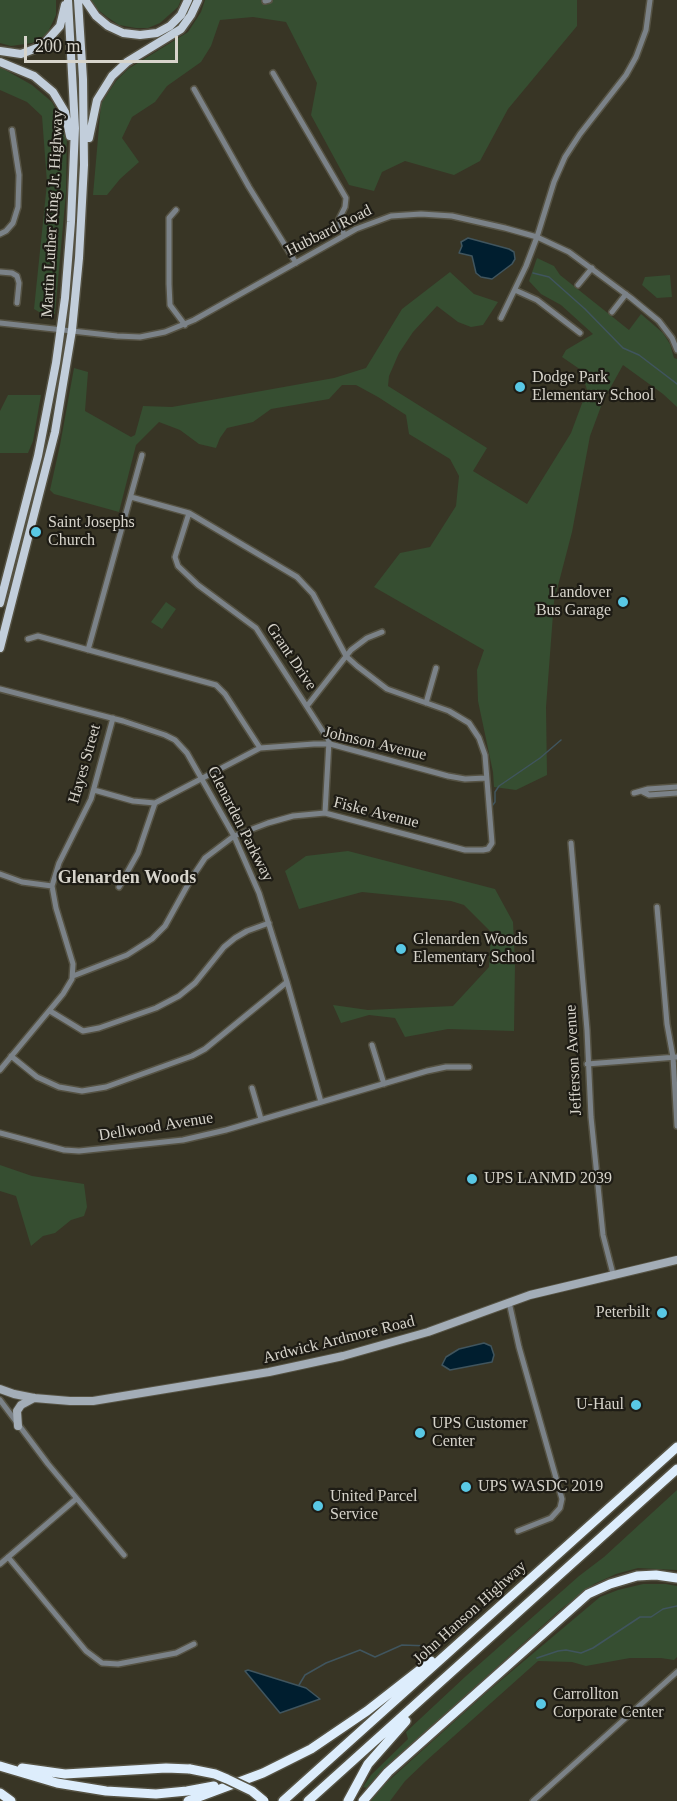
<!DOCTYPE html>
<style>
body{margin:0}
#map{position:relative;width:677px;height:1801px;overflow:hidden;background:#383525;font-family:"Times New Roman",serif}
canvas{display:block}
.scale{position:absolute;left:24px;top:36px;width:154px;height:27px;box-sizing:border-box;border:3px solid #d7d4cb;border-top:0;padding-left:8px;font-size:18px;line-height:21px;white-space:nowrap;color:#d7d4cb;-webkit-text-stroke:4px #1e1c15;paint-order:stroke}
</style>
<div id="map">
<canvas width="677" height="1801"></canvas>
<div class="scale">200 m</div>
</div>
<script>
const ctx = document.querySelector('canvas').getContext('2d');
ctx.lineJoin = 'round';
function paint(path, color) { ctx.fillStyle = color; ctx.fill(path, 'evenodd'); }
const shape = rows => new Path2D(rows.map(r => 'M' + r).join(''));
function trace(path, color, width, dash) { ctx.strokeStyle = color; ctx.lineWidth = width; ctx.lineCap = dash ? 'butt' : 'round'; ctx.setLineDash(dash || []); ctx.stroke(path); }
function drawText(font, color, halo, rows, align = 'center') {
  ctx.font = font + ' "Times New Roman",serif'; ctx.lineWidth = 4.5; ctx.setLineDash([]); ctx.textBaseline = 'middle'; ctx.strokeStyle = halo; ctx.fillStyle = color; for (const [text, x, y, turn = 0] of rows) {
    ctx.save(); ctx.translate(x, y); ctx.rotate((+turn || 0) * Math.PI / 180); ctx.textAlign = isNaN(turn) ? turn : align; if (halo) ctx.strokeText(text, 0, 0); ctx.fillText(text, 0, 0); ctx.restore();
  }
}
const green = shape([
 [0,0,56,0,56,15,47,34,32,43,11,46,0,43],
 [91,0,181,0,178,7,160,23,148,28,136,28,119,25,107,17,97,9],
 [205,0,577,0,577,26,508,109,480,161,454,175,405,161,382,172,374,191,349,185,311,115,317,83,286,22,253,17,220,20,211,46,201,62,167,86,155,102,132,117,122,138,139,162,120,179,107,195,93,195,101,104,116,81,128,69,188,32,201,12],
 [0,67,32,85,52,102,67,131,66,192,55,314,46,316,34,309,47,183,42,116,27,102,0,90],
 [537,258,554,266,560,275,629,330,641,314,663,333,670,344,674,358,677,359,677,407,663,394,623,365,603,401,590,436,572,532,554,601,546,707,547,775,516,790,494,787,493,772,478,701,477,670,484,650,374,587,400,553,430,547,456,506,459,476,450,459,409,434,406,415,378,397,356,385,342,385,329,399,271,409,253,422,227,428,220,438,216,448,199,444,180,430,159,422,136,445,119,512,54,494,50,490,60,445,74,368,88,372,85,411,131,437,135,435,143,406,172,407,334,378,366,368,402,309,450,272,474,294,498,302,483,325,471,327,458,322,437,306,413,332,399,353,389,376,388,386,487,448,473,471,527,504,571,433,587,390,581,370,562,357,566,350,593,334,561,305,541,294,529,281],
 [670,275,672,297,657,298,642,285,645,277],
 [8,395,41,395,33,441,28,453,0,453,0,411],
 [166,602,176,609,162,629,151,622],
 [348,851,495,889,513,922,515,963,514,1031,448,1029,405,1037,395,1018,369,1015,341,1023,333,1005,368,1010,453,1006,489,967,491,932,464,905,451,901,362,892,299,909,285,871,306,856],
 [0,1165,32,1176,84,1184,87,1207,84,1216,71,1220,55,1233,43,1236,31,1246,16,1196,0,1191],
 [677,1490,677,1570,638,1568,616,1574,594,1584,561,1609,457,1703,382,1770,367,1788,363,1787,371,1775,408,1739,406,1732,466,1676,579,1576,604,1557],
 [643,1584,666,1584,677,1586,677,1657,674,1660,661,1658,630,1658,586,1666,572,1662,538,1661,426,1761,405,1781,390,1801,371,1801,384,1785,486,1693,600,1597,618,1590]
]);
const water = shape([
 [468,238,509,249,514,252,515,259,512,264,492,279,481,277,476,273,472,256,459,253,462,246,461,242,468,238],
 [484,1343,491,1346,494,1355,492,1362,450,1370,442,1365,446,1357,459,1349,484,1343],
 [248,1670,306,1688,320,1699,280,1713,245,1671,248,1670]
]);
const stream = shape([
 [533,273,549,277,585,309,623,348,639,355,677,384],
 [492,806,495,802,495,792,499,786,540,758,561,740],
 [537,1658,558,1651,566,1650,581,1653,593,1648,640,1617,651,1617,663,1609,677,1606],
 [299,1685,305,1675,326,1663,360,1650,375,1657,402,1645,430,1646]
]);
const street = shape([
 [265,1,269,0],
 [273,73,346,198,345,207,339,219,344,235],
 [194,89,249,187,296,263],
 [176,210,169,218,169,284,170,305,185,325],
 [0,234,6,231,13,223,18,207,19,175,12,130],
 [0,272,12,273,17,276,19,283,17,303],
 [578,285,592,268],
 [515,290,537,300,580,333],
 [612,312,626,294],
 [501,318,526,266,537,237,554,182,565,157,580,134,626,75,636,57,646,30,650,0],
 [0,323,117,336,140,337,165,332,194,320,356,229,391,216,421,214,452,216,505,228,537,237,569,252,631,298,659,321,672,338,677,350],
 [189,513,175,557,178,566,198,585,256,628,329,741,325,813],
 [28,639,38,636,216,685,225,694,260,748],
 [88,650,142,455],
 [0,689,123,721,165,735,175,740,187,753,234,836,259,893,287,982,321,1102],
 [426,703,436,668],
 [307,706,351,650,367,638,382,632],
 [94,790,133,801,155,803,260,748,314,744,330,744,448,776,465,779,486,778],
 [643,792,649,795,677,793],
 [634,793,648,789,677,787],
 [571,843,587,1030,591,1117,603,1235,613,1274],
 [0,874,22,882,52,886],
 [119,887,138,853,155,803],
 [657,907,667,1024,673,1057,677,1126],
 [73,976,127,955,152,939,165,926,191,879,205,858,234,836,268,823,293,816,325,813,465,850,483,850,488,849,492,843,485,755,479,738,469,723,449,711,387,689,357,666,346,656,313,594,297,577,189,513,131,497],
 [50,1011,83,1031,99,1028,156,1008,179,996,195,983,224,947,235,938,247,931,269,923],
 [372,1045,384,1084],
 [11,1056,37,1077,59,1087,82,1091,106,1087,192,1056,205,1049,287,982],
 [587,1064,677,1057],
 [0,1070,63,994,72,979,73,964,56,908,52,886,59,863,91,799,113,718],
 [252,1088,261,1119],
 [0,1133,64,1150,79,1151,183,1140,226,1130,427,1071,446,1067,469,1067],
 [509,1302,519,1347,562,1499,560,1508,551,1518,518,1531],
 [0,1400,48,1464,124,1555],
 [8,1557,86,1651,102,1663,118,1664,176,1653,194,1644],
 [0,1564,76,1499],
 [533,1801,677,1672]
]);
const secondary = shape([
 [0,1389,14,1394,34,1398,70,1401,93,1401,269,1372,343,1356,428,1332,530,1295,677,1260],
 [18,1426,17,1411,21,1405,34,1398]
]);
const primary = shape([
 [85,0,96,16,108,26,123,33,140,35,157,33,170,26,181,15,188,0],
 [0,51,21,54,42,46,60,26,65,5],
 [0,62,34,76,53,92,65,112,70,136],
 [89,138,97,100,112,76,127,62,181,29,191,15,198,0],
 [0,603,38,456,56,363,65,298,71,222,75,128,68,0],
 [0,648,55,432,72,330,79,258,84,165,83,79,78,0]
]);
const highway = shape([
 [0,1766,57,1783,106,1791,156,1794,187,1791,214,1786],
 [22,1768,65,1774,166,1768,190,1769],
 [0,1793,11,1801],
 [188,1801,263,1773,311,1749,367,1711,431,1661],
 [283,1801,677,1447],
 [308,1801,677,1469],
 [348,1801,368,1764,406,1721],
 [363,1801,388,1772,588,1594,610,1584,637,1576,656,1575,677,1578]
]);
const highwayBridge = shape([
 [190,1769,215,1774,227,1779,252,1791,264,1801]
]);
const markers = [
 [520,387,6,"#59c8e5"],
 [36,532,6,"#59c8e5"],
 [623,602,6,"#59c8e5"],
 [401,949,6,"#59c8e5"],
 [472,1179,6,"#59c8e5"],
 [662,1313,6,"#59c8e5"],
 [636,1405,6,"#59c8e5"],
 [420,1433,6,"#59c8e5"],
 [466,1487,6,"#59c8e5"],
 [318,1506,6,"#59c8e5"],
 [541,1704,6,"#59c8e5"]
];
const streetNames = [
 ["Martin Luther King Jr. Highway",53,214,-87],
 ["Hubbard Road",329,231,-27],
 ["Grant Drive",291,657,56],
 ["Johnson Avenue",375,744,13],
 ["Hayes Street",85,764,-74],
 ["Fiske Avenue",376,813,14],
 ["Glenarden Parkway",240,824,63],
 ["Jefferson Avenue",574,1060,-93],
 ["Dellwood Avenue",156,1127,-9],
 ["Ardwick Ardmore Road",339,1340,-14],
 ["John Hanson Highway",470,1613,-42]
];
const poiNames = [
 ["Dodge Park",532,378],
 ["Elementary School",532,396],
 ["Saint Josephs",48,523],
 ["Church",48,541],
 ["Landover",611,593,"right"],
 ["Bus Garage",611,611,"right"],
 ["Glenarden Woods",413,940],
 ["Elementary School",413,958],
 ["UPS LANMD 2039",484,1179],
 ["Peterbilt",650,1313,"right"],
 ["U-Haul",624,1405,"right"],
 ["UPS Customer",432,1424],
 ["Center",432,1442],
 ["UPS WASDC 2019",478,1487],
 ["United Parcel",330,1497],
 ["Service",330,1515],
 ["Carrollton",553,1695],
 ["Corporate Center",553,1713]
];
const neighbourhoodNames = [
 ["Glenarden Woods",127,878]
];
paint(green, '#364e31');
paint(water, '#001e2f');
trace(water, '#40555e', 1.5);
trace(stream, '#40555e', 1.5);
trace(street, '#555243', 8);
trace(secondary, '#555243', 10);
trace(primary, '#555243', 11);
trace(highway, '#555243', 12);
trace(street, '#7b8288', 5);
trace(secondary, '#a3adb7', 8);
trace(primary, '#c2cedb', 8);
trace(highway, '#ddedfc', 9);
trace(highwayBridge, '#555243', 12, []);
trace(highwayBridge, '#ddedfc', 9);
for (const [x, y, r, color] of markers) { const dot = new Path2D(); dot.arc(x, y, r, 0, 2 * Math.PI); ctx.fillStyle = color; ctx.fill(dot); trace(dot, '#1e1c15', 2); }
drawText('16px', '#d7d4cb', '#1e1c15', streetNames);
drawText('16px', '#d7d4cb', '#1e1c15', poiNames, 'left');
drawText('bold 18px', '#d7d4cb', '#1e1c15', neighbourhoodNames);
</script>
